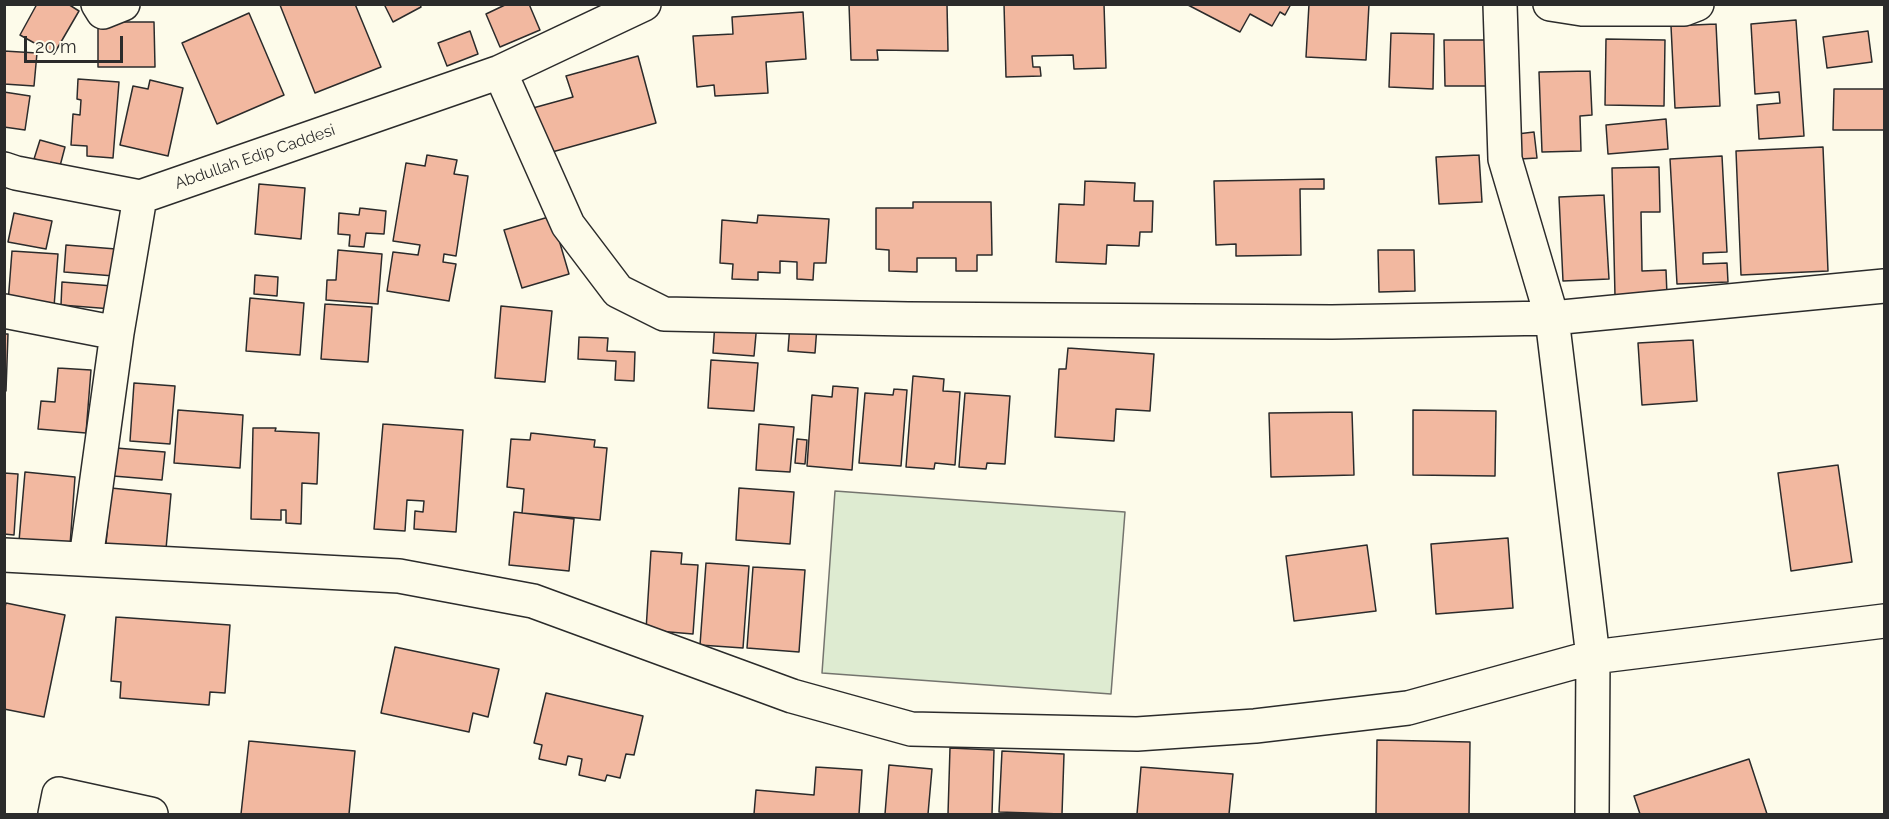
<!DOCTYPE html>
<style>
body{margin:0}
#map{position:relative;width:1889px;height:819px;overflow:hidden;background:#fdfbea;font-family:Raleway,sans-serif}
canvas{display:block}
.frame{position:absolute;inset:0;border:6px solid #2b2b2b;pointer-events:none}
.scale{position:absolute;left:24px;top:36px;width:99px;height:27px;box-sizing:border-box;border:3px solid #2b2b2b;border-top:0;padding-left:8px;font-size:18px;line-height:21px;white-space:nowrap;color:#2b2b2b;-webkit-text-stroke:4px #fdfbea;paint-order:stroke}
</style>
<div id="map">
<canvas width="1889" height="819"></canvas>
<div class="frame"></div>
<div class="scale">20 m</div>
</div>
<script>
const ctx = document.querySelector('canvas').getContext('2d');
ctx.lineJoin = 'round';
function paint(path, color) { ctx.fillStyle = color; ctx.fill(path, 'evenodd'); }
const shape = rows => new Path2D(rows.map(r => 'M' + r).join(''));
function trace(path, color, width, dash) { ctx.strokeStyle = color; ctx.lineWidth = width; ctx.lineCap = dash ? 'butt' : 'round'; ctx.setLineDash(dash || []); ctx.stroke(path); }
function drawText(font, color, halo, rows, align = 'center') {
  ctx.font = font + ' Raleway,sans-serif'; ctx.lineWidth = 4.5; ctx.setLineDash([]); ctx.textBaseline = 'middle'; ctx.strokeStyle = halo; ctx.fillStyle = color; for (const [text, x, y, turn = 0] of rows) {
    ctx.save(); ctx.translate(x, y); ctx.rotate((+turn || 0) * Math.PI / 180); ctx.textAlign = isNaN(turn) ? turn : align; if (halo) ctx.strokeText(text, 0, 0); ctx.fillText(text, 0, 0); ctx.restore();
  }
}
const green = shape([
 [835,491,1125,512,1111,694,822,673,835,491]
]);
const building = shape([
 [37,4,68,4,79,11,54,54,20,35,37,4],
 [355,4,381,67,315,93,280,5,355,4],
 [384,4,420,4,421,7,393,22,384,4],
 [507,4,529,4,540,30,500,47,486,14,507,4],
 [849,4,947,4,948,51,877,50,878,60,851,60,849,4],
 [1004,4,1104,4,1106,68,1074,69,1073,55,1032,56,1033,67,1040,67,1041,76,1006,77,1004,4],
 [1291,4,1285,15,1280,12,1272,26,1250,14,1240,32,1188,5,1291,4],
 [1309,4,1369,4,1366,60,1306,57,1309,4],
 [803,12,806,59,766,62,768,93,715,96,714,85,697,87,693,36,733,34,732,17,803,12],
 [249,13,284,95,217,124,182,43,249,13],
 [1796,20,1804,136,1759,139,1757,105,1780,103,1779,92,1755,94,1751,24,1796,20],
 [98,22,154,22,155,67,98,67,98,22],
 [1716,24,1720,106,1675,108,1671,26,1716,24],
 [470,31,478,54,447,66,438,43,470,31],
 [1868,31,1872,62,1827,68,1823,37,1868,31],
 [1391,33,1434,34,1433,89,1389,87,1391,33],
 [1606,39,1665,40,1664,106,1605,105,1606,39],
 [1444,40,1489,40,1489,86,1445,86,1444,40],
 [4,51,37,53,34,86,4,84,4,51],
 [638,56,656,123,545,154,533,108,573,97,566,76,638,56],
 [1590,71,1592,115,1580,116,1581,151,1542,152,1539,72,1590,71],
 [78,79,119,82,113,158,87,156,87,146,71,145,73,114,80,115,81,100,77,99,78,79],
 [150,80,183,88,168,156,120,145,133,86,148,89,150,80],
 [1834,89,1884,89,1884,130,1833,130,1834,89],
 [4,92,30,96,25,130,4,127,4,92],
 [1666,119,1668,149,1608,154,1606,125,1666,119],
 [1534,132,1537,158,1520,159,1517,134,1534,132],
 [40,140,65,147,60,166,34,159,40,140],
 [1823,147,1828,271,1741,275,1736,151,1823,147],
 [427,155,457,160,454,174,468,176,456,256,444,254,443,262,456,264,449,301,387,291,393,252,418,255,420,245,393,241,406,163,425,166,427,155],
 [1479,155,1482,202,1439,204,1436,157,1479,155],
 [1722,156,1727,252,1703,253,1703,264,1727,263,1728,282,1677,284,1670,159,1722,156],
 [1659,167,1660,212,1641,212,1642,271,1666,270,1667,295,1615,296,1612,168,1659,167],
 [1324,179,1324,189,1300,189,1301,255,1236,256,1236,244,1216,245,1214,181,1324,179],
 [1085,181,1135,183,1134,201,1153,201,1152,232,1140,232,1139,246,1107,245,1106,264,1056,262,1059,204,1084,205,1085,181],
 [259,184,305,188,301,239,255,234,259,184],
 [1604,195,1609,279,1563,281,1559,197,1604,195],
 [913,202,991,202,992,255,977,255,977,271,956,271,956,258,917,258,917,272,889,271,889,250,876,249,876,208,913,208,913,202],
 [360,208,386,211,384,234,366,233,364,247,349,246,350,235,338,234,339,213,359,215,360,208],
 [14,213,52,221,46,249,8,242,14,213],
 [758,215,829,219,826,263,814,263,813,280,797,279,797,262,780,261,780,273,758,272,758,280,732,279,733,264,720,263,722,220,757,223,758,215],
 [552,216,569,274,522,288,504,230,552,216],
 [66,245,116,249,114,276,64,272,66,245],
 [338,250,382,254,378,304,326,300,327,280,336,280,338,250],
 [1378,250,1414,250,1415,291,1379,292,1378,250],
 [12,251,58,254,54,307,8,303,12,251],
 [255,275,278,277,277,296,254,294,255,275],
 [62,282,113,286,112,309,61,305,62,282],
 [250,298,304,303,300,355,246,351,250,298],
 [325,304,372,307,368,362,321,359,325,304],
 [501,306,552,311,545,382,495,378,501,306],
 [715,321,757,323,754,356,713,353,715,321],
 [790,324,817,326,815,353,788,351,790,324],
 [4,334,8,334,6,391,4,391,4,334],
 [579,337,608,338,607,351,635,352,634,381,615,380,616,361,578,359,579,337],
 [1693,340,1697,401,1642,405,1638,343,1693,340],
 [1068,348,1154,354,1150,411,1116,409,1114,441,1055,437,1059,369,1066,369,1068,348],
 [711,360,758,363,754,411,708,408,711,360],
 [58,368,91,370,86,433,38,429,41,401,55,402,58,368],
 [913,376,944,379,943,391,960,392,955,465,935,463,934,469,906,467,913,376],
 [134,383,175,386,170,444,130,441,134,383],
 [833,386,858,388,852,470,807,466,812,395,832,397,833,386],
 [894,389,907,390,901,466,859,463,865,393,893,395,894,389],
 [965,393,1010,396,1005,464,987,463,986,469,959,467,965,393],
 [178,410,243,415,240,468,174,463,178,410],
 [1413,410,1496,411,1495,476,1413,475,1413,410],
 [1352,412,1354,475,1271,477,1269,413,1352,412],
 [383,424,463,430,456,532,414,529,415,511,423,512,424,501,407,500,405,531,374,529,383,424],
 [759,424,794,427,790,472,756,470,759,424],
 [253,428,276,428,275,431,319,433,317,484,302,483,301,524,286,523,286,510,281,510,281,520,251,519,253,428],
 [531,433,595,440,594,447,607,448,600,520,522,513,524,489,507,487,511,439,530,440,531,433],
 [797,439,807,440,805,464,795,463,797,439],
 [116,448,165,452,162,480,113,476,116,448],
 [1838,465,1852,562,1791,571,1778,473,1838,465],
 [25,472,75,477,70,545,19,541,25,472],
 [4,473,18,474,14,535,4,534,4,473],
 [111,488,171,494,166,549,106,544,111,488],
 [739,488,794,492,790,544,736,540,739,488],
 [514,512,574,519,569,571,509,565,514,512],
 [1508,538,1513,608,1436,614,1431,544,1508,538],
 [1367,545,1376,611,1294,621,1286,556,1367,545],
 [651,551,682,553,681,564,698,565,693,634,646,630,651,551],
 [706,563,749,566,743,648,700,645,706,563],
 [753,567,805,570,799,652,747,648,753,567],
 [6,603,65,615,44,717,4,709,4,611,6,603],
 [116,617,230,625,225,693,210,692,209,705,120,698,121,682,111,681,116,617],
 [395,647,499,669,488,717,473,713,469,732,381,713,395,647],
 [546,693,643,716,634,755,626,754,620,778,607,775,605,781,579,775,582,759,568,756,566,765,539,759,542,745,534,743,546,693],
 [1377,740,1470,742,1469,814,1376,814,1377,740],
 [249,741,355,751,349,814,241,814,249,741],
 [950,748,994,750,992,814,948,814,950,748],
 [1002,751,1064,754,1062,814,999,812,1002,751],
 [1749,759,1767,814,1640,814,1634,796,1749,759],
 [889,765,932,769,928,814,885,814,889,765],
 [816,767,862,770,859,814,754,814,756,790,814,795,816,767],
 [1141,767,1233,774,1229,814,1137,814,1141,767]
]);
const minor = shape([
 [98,4,103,12,123,4],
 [1500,4,1505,159,1552,318,1593,657,1592,814],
 [1550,4,1582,9,1684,9,1697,4],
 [500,72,568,225,618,291,664,314,908,319,1332,322,1552,318,1884,286],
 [4,169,16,173,140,197,500,72,644,4],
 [4,311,117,333,140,197],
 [4,555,399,576,533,601,792,696,911,729,1137,734,1255,726,1408,708,1593,657,1884,621],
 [86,559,117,333],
 [55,814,59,794,151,814]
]);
const streetNames = [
 ["Abdullah Edip Caddesi",255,157,-19]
];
paint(green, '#deebd1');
trace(green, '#74746e', 1.5);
paint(building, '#f2b8a0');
trace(building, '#2b2b2b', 1.5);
trace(minor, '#2b2b2b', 36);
trace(minor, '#fdfbea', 33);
drawText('16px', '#2b2b2b', '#fdfbea', streetNames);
</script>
